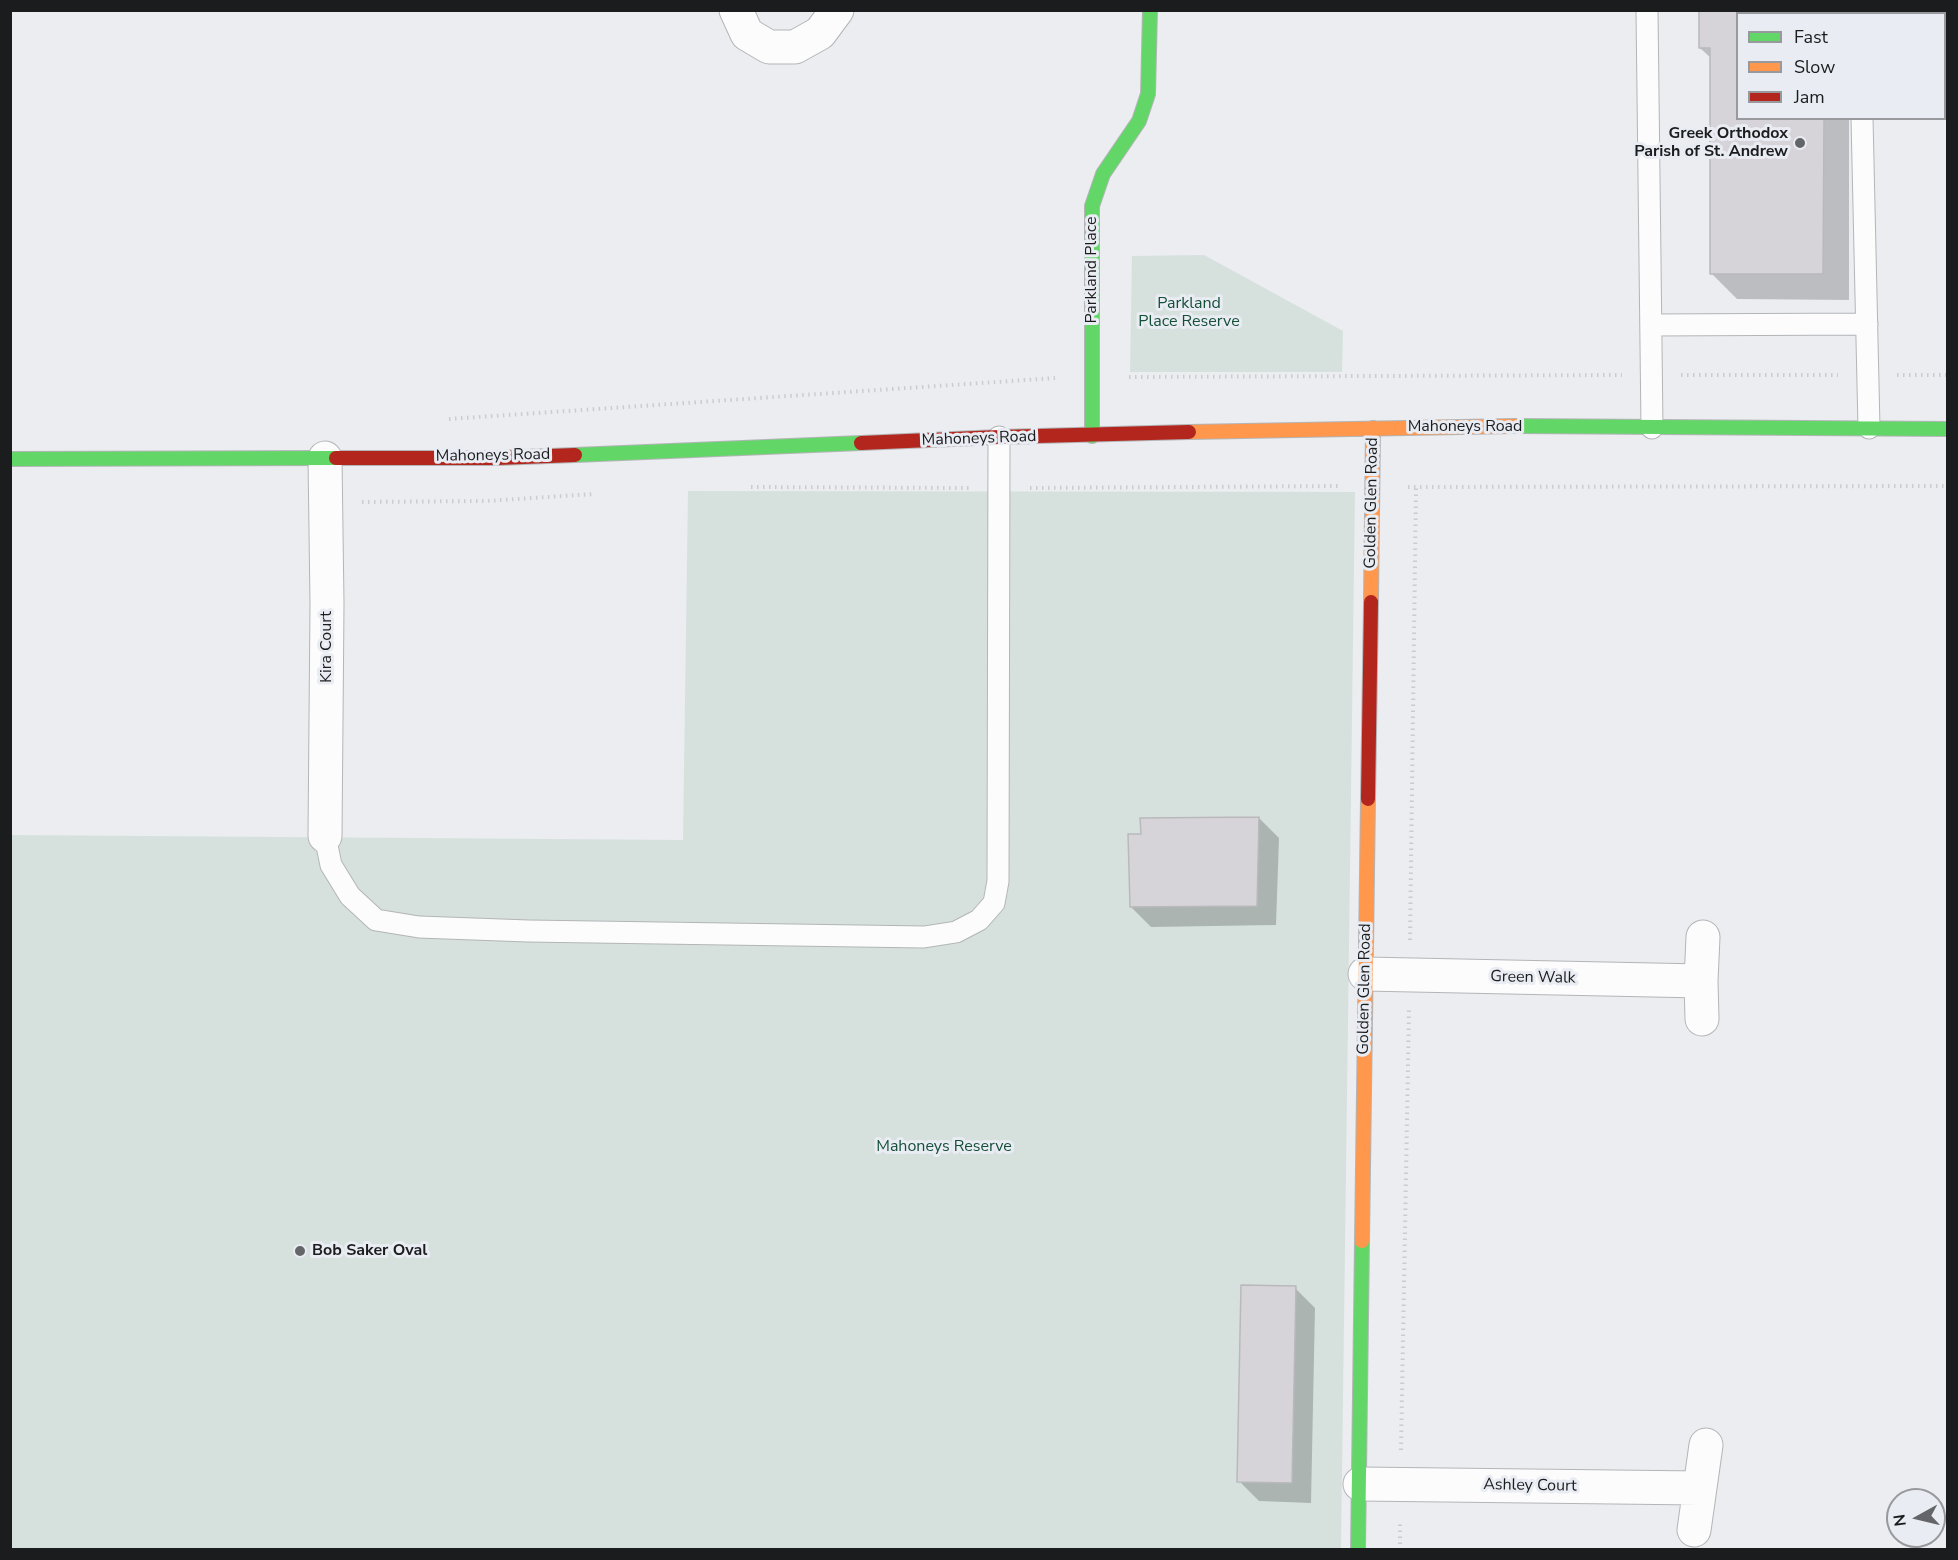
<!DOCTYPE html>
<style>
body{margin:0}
#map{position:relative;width:1958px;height:1560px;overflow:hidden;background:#ebedf0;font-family:"Nunito Sans",sans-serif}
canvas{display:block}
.frame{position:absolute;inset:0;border:12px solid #1b1c1e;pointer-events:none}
.legend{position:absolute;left:1736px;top:12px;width:210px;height:108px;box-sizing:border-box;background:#e9ecf2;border:2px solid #97999d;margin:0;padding:8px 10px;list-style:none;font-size:18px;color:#1b1c1e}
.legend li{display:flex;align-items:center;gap:12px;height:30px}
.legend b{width:30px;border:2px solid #97999d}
.north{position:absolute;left:1886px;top:1488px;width:60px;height:60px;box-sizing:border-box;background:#e9ecf2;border:2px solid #97999d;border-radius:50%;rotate:262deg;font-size:16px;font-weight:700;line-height:24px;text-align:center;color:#1b1c1e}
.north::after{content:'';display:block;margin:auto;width:21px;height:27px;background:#646568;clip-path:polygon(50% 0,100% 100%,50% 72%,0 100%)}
</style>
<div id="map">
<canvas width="1958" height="1560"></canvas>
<div class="frame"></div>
<ul class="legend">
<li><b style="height:8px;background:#63d668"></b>Fast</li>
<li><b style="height:8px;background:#ff974d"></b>Slow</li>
<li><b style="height:8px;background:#b3261e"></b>Jam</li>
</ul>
<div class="north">N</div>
</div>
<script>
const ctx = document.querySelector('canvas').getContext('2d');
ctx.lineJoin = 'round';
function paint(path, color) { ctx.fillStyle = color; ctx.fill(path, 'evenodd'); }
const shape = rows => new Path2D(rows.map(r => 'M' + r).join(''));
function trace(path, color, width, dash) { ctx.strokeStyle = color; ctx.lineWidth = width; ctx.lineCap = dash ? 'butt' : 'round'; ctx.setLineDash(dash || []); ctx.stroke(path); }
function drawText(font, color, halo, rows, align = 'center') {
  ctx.font = font + ' "Nunito Sans",sans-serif'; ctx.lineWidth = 6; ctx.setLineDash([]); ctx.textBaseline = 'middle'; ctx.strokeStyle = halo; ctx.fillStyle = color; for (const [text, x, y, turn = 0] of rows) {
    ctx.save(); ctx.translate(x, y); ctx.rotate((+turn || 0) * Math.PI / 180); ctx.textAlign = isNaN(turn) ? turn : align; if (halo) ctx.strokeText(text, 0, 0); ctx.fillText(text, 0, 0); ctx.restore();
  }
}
const green = shape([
 [1204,255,1343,331,1342,372,1130,372,1132,256],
 [688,491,1355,492,1341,1549,11,1550,11,835,683,840]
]);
const shadow = shape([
 [1700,10,1868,10,1868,14,1738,14,1738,118,1849,118,1849,300,1737,299,1711,273,1712,59,1700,48],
 [1259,818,1279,838,1276,925,1151,927,1131,907,1143,835],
 [1295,1288,1315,1308,1311,1503,1259,1501,1239,1481]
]);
const building = shape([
 [1699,10,1842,10,1842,14,1738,14,1738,118,1824,118,1823,274,1710,274,1710,48,1699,48,1699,10],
 [1259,817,1257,906,1130,907,1128,834,1141,834,1140,818,1259,817],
 [1241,1285,1296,1286,1292,1483,1237,1482,1241,1285]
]);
const path = shape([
 [1681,375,1838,375],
 [1897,375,1948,375],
 [1129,377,1622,375],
 [449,419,1055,378],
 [751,487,969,488],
 [1408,487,1948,486],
 [1030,488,1338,486],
 [362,502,486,501,594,494],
 [1410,940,1416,487],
 [1401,1450,1409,1010],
 [1400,1550,1400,1520]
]);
const lane = shape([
 [1647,10,1652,428],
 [1859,10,1859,14],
 [1862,118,1869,428],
 [1651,325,1867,324],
 [325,836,331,865,350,896,376,920,419,927,528,931,924,937,956,932,979,920,994,903,998,881,999,437]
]);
const street = shape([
 [736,10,747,34,769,47,795,47,820,33,837,10],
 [325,836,327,604,325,458],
 [1365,974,1701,981],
 [1702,1019,1701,981,1703,937],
 [1360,1484,1699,1488],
 [1694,1530,1706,1445]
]);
const fast = shape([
 [1515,426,1948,429],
 [1092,436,1092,206,1103,174,1139,121,1148,94,1150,10],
 [575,455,861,443],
 [10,459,336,458],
 [1358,1550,1362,1241]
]);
const slow = shape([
 [1189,432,1515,426],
 [1371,602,1373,428],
 [1362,1241,1368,799]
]);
const jam = shape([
 [861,443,999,437,1189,432],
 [336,458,497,458,575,455],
 [1368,799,1371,602]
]);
const markers = [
 [1800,143,6,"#646568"],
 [300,1251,6,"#646568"]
];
const poiNames = [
 ["Greek Orthodox",1788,134],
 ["Parish of St. Andrew",1788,152],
 ["Bob Saker Oval",312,1251,"left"]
];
const streetNames = [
 ["Parkland Place",1092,270,-90],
 ["Mahoneys Road",1465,427],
 ["Mahoneys Road",979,439,-2],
 ["Mahoneys Road",493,456,-1],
 ["Golden Glen Road",1372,503,-89],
 ["Kira Court",327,647,-90],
 ["Green Walk",1533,978,1],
 ["Golden Glen Road",1365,989,-89],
 ["Ashley Court",1530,1486,1]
];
const parkNames = [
 ["Parkland",1189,304],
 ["Place Reserve",1189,322],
 ["Mahoneys Reserve",944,1147]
];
paint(green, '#d6e1dd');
paint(shadow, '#0003');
paint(building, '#d7d4d9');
trace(building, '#b9b9bb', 1.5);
trace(lane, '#b3b5b7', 23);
trace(street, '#b3b5b7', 35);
trace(fast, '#b3b5b7', 16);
trace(slow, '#b3b5b7', 16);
trace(jam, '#b3b5b7', 16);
trace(path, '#ccccce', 4, [1.5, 4.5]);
trace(lane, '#fcfcfd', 21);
trace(street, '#fcfcfd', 33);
trace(fast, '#63d668', 14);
trace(slow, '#ff974d', 14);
trace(jam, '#b3261e', 14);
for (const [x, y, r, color] of markers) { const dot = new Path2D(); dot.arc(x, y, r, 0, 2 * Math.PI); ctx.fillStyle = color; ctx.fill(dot); trace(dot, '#e9ecf2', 2); }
drawText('bold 16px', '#1b1c1e', '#e9ecf2', poiNames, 'right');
drawText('16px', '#1b1c1e', '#e9ecf2', streetNames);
drawText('16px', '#144f38', '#e9ecf2', parkNames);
</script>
